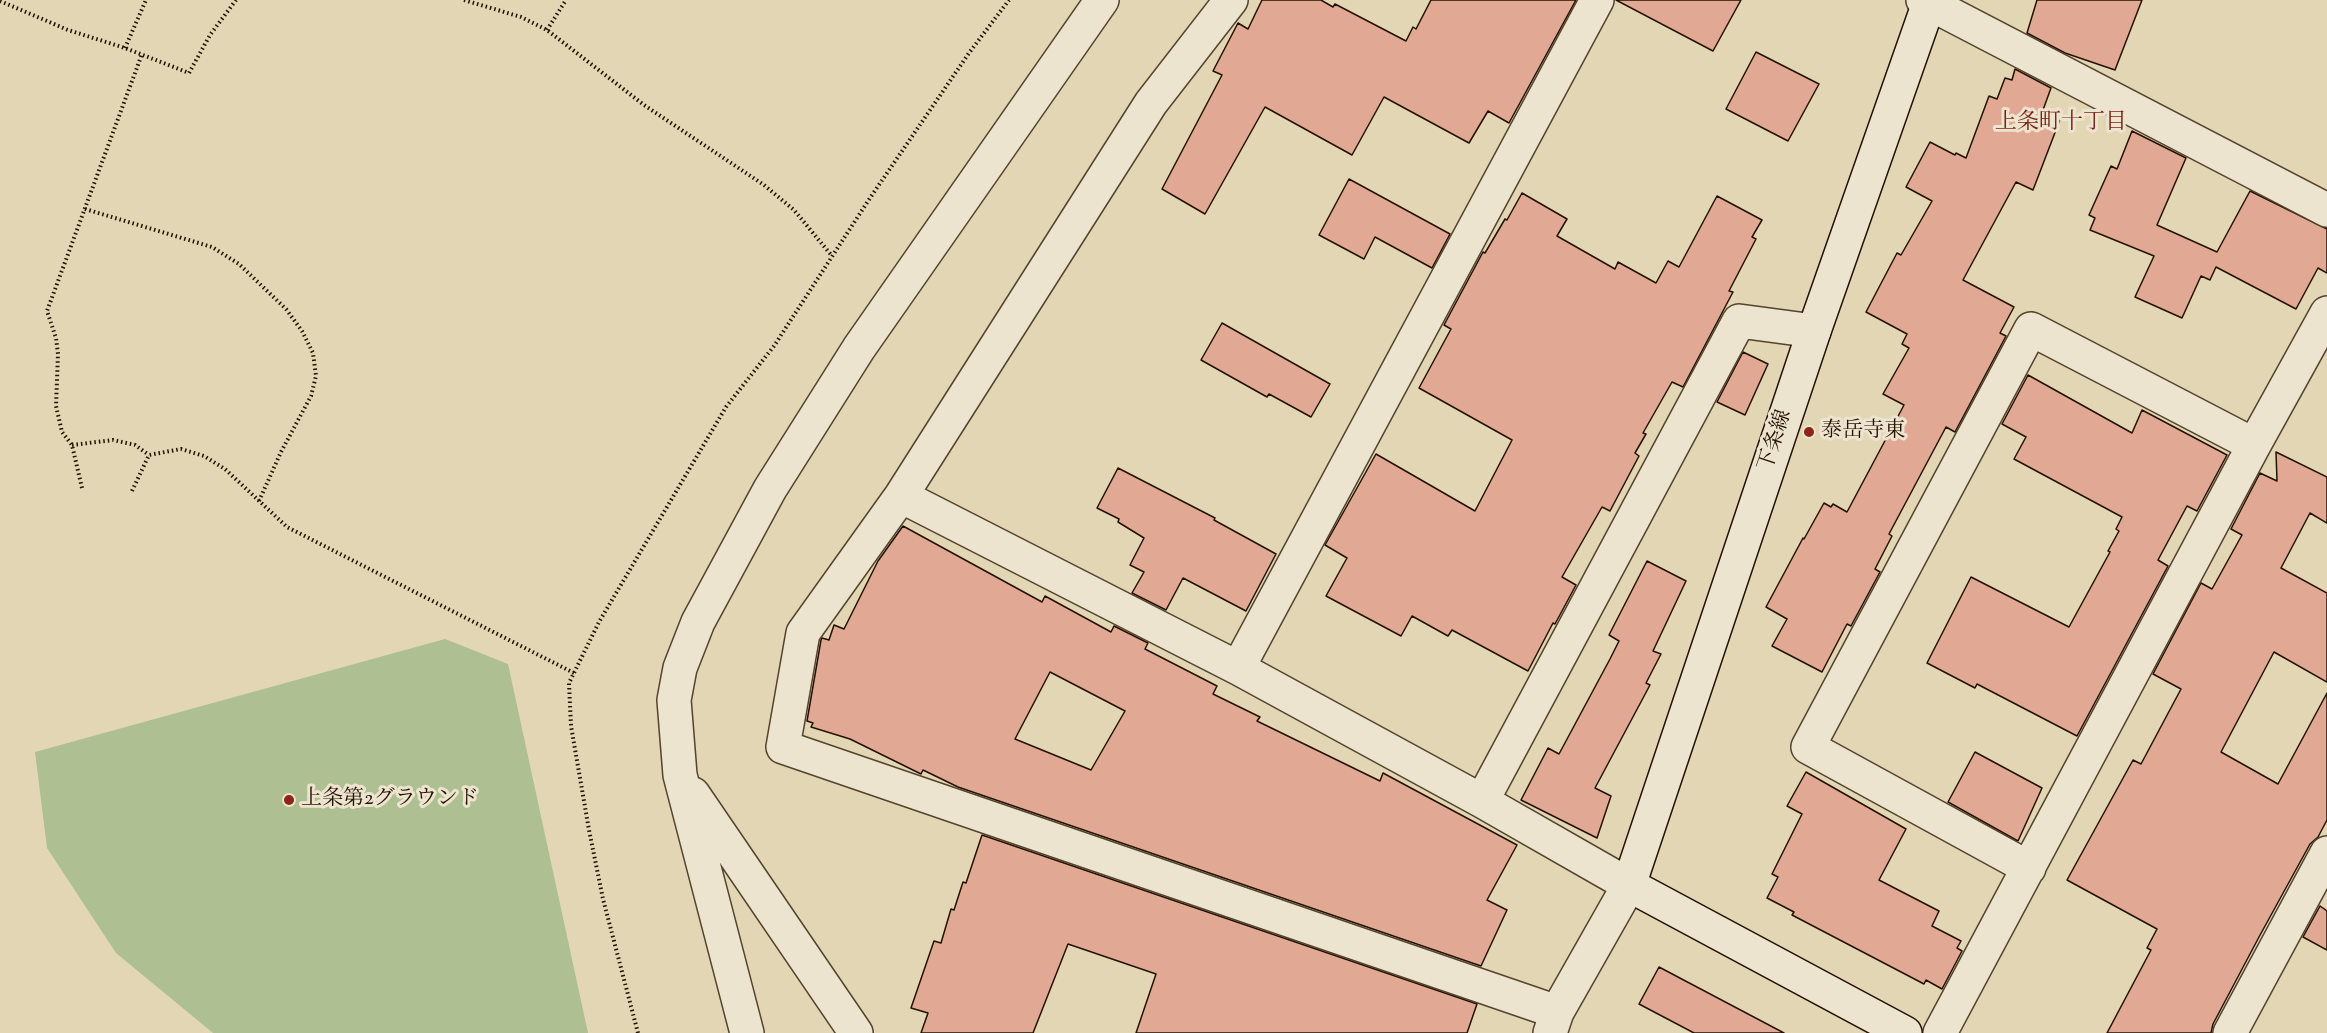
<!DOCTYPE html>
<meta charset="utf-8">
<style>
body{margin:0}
canvas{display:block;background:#e2d6b4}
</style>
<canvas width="2327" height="1033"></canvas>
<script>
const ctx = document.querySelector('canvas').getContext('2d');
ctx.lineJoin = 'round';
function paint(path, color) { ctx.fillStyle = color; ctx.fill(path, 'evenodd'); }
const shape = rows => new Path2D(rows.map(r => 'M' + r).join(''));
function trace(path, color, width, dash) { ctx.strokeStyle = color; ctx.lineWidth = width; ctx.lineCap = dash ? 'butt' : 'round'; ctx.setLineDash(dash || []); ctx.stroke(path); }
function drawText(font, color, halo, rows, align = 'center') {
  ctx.font = font + ' "Sorts Mill Goudy","Noto Serif JP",serif'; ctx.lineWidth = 6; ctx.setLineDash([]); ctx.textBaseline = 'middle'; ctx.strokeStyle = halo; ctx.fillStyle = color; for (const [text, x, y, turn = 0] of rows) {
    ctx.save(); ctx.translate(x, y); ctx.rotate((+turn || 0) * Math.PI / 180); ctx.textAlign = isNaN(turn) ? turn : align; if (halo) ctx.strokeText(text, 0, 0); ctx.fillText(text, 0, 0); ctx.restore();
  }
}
const green = shape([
 [445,639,508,664,588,1033,213,1033,116,953,47,848,35,752]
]);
const building = shape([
 [1262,0,1321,0,1333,7,1335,4,1406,41,1413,27,1416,29,1431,0,1576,0,1509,123,1488,111,1469,143,1384,97,1352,155,1265,107,1205,214,1162,189,1222,75,1213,71,1238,23,1248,29,1262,0],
 [1616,0,1741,0,1713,51,1616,0],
 [2037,0,2142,0,2115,70,2065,53,2027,33,2037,0],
 [1756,52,1819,84,1788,141,1726,109,1756,52],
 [2015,69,2051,88,2043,110,2061,117,2033,190,2016,182,1963,280,2014,307,2000,333,2006,336,1955,432,1946,427,1889,534,1892,536,1875,569,1880,572,1851,626,1847,624,1822,672,1772,646,1787,619,1766,607,1803,538,1804,539,1824,503,1831,507,1833,504,1847,512,1904,405,1883,394,1909,348,1902,344,1907,334,1866,312,1897,253,1901,255,1932,201,1906,187,1930,142,1955,155,1956,153,1966,158,1989,96,1997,99,2005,78,2012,80,2015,69],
 [2132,131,2186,158,2157,225,2217,252,2250,191,2327,229,2327,273,2318,268,2296,309,2216,267,2210,280,2201,276,2182,318,2135,297,2154,256,2090,230,2095,218,2089,215,2111,166,2117,169,2132,131],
 [1349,179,1450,234,1432,268,1375,237,1364,259,1319,235,1349,179],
 [1522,193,1567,219,1557,236,1615,269,1618,262,1656,283,1668,261,1679,267,1717,196,1762,220,1752,237,1756,239,1729,291,1733,292,1683,387,1672,382,1643,433,1646,434,1635,453,1639,456,1610,511,1602,507,1562,577,1576,585,1555,624,1553,623,1528,671,1452,630,1448,636,1412,616,1401,636,1326,596,1347,558,1325,545,1376,454,1475,511,1512,440,1419,388,1451,329,1444,325,1483,252,1485,253,1505,219,1507,220,1522,193],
 [1222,323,1330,384,1311,417,1269,394,1267,397,1201,360,1222,323],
 [1743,352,1768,364,1745,415,1717,402,1743,352],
 [2028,375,2132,433,2142,410,2227,455,2197,511,2187,506,2158,560,2168,566,2077,736,1977,684,1975,688,1927,663,1971,577,2069,627,2110,552,2108,551,2119,531,2116,529,2122,517,2014,459,2026,437,2002,424,2028,375],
 [2276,452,2327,477,2327,523,2310,513,2281,568,2327,593,2327,682,2274,652,2221,752,2278,784,2327,693,2327,820,2318,837,2310,844,2259,937,2213,1024,2211,1033,2107,1033,2151,950,2147,948,2157,929,2067,880,2133,760,2141,764,2181,689,2153,674,2201,583,2212,589,2242,535,2231,529,2260,473,2277,481,2276,452],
 [1118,468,1215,518,1214,520,1276,554,1246,611,1183,578,1166,610,1132,593,1144,572,1130,565,1144,538,1118,522,1119,519,1097,508,1118,468],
 [903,526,1042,602,1045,596,1111,632,1114,626,1148,643,1145,649,1217,686,1213,694,1260,717,1257,721,1380,781,1383,773,1517,845,1487,900,1507,910,1481,966,958,787,923,770,921,774,850,739,811,727,813,723,807,721,821,640,822,638,829,640,834,625,844,629,878,561,903,526],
 [1050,672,1125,711,1091,770,1015,739,1050,672],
 [1647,561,1686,581,1653,651,1661,654,1646,683,1650,685,1595,788,1611,796,1597,838,1521,800,1548,748,1559,754,1610,659,1619,641,1609,635,1647,561],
 [1975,752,2042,788,2018,841,1948,802,1975,752],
 [1806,772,1906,829,1879,880,1939,911,1932,926,1961,941,1957,948,1962,951,1942,989,1926,980,1924,984,1792,915,1794,912,1767,898,1778,877,1772,874,1802,814,1787,806,1806,772],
 [982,835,1477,1004,1467,1033,1136,1033,1156,974,1068,944,1033,1033,921,1033,928,1013,911,1008,934,941,941,943,951,909,954,910,963,882,966,883,982,835],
 [2320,906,2327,911,2327,950,2303,937,2320,906],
 [1659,967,1784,1033,1694,1033,1639,1004,1659,967]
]);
const path = shape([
 [464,0,521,17,547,30,644,105,764,185,794,210,832,256],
 [0,1,68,30,125,48,189,73,210,35,236,0],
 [547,30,566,0],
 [125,48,146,0],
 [85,209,212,247,239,264,286,309,302,331,313,353,316,376,311,396,281,452,259,501],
 [72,445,113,440,135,445,149,455],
 [82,488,72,445,62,432,56,406,58,354,56,338,47,311,142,54],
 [132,491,149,455,181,449,204,456,225,469,287,527,574,673],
 [638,1033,603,899,589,830,571,726,569,683,599,622,726,407,774,346,870,198,969,53,1009,0]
]);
const street = shape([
 [1231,0,1151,103,901,496,803,633,783,747,1557,1012],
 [1923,0,2327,210],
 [901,496,1238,668,1482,801,1629,885,1557,1012,1550,1033],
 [1238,668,1597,0],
 [693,794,856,1033],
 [1482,801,1739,321,1814,331],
 [2029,868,1808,747,2031,329,2254,445],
 [747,1033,680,775,674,700,680,668,698,622,770,489,859,348,1102,0],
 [1940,1033,2254,445,2327,313],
 [2230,1033,2327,853]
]);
const secondary = shape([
 [1905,1033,1629,885,1814,331,1930,0]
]);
const markers = [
 [1809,432,6,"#8f2418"],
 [289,800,6,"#8f2418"]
];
const poiNames = [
 ["泰岳寺東",1821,432],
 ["上条第2グラウンド",301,800]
];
const streetNames = [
 ["下条線",1777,441,-72]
];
const neighbourhoodNames = [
 ["上条町十丁目",2061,124]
];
paint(green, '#aebf91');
paint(building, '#e1a894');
trace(building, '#241200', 1.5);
trace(street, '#54432d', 36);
trace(secondary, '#241200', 36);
trace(path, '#241200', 4, [1.5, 3]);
trace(street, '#ece4ce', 33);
trace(secondary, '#ece4ce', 33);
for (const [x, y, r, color] of markers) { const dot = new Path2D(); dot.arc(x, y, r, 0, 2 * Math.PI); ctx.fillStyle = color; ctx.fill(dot); trace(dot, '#ece4ce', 2); }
drawText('21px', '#241200', '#ece4ce', poiNames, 'left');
drawText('21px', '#241200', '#ece4ce', streetNames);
drawText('22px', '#7a1f14', '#ece4ce', neighbourhoodNames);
</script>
